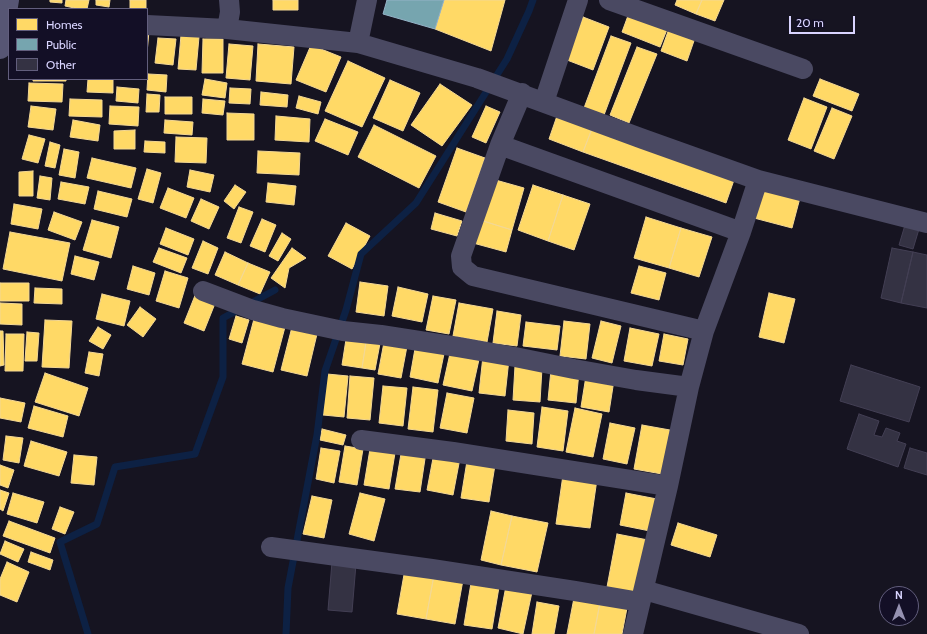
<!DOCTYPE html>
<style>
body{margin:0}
#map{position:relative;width:927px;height:634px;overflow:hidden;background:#161421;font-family:Cabin,sans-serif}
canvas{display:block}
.legend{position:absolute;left:8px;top:8px;width:140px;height:72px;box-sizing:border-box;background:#130f26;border:1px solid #625e7d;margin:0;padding:5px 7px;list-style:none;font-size:12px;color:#d9d4ff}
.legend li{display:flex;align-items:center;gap:8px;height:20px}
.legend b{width:20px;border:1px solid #625e7d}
.north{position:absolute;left:879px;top:586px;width:40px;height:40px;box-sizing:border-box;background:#130f26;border:1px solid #625e7d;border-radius:50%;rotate:0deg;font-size:11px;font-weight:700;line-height:16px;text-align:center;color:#d9d4ff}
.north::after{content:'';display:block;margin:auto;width:14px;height:18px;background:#9591b1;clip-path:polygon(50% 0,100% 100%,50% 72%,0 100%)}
.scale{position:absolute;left:789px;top:16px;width:66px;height:18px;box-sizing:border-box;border:2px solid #d9d4ff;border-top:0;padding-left:5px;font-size:12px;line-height:14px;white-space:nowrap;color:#d9d4ff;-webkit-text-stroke:3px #130f26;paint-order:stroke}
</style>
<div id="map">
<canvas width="927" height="634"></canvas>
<ul class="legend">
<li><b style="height:11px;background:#ffd966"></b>Homes</li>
<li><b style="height:11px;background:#76a5af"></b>Public</li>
<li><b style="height:11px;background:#343243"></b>Other</li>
</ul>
<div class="north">N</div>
<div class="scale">20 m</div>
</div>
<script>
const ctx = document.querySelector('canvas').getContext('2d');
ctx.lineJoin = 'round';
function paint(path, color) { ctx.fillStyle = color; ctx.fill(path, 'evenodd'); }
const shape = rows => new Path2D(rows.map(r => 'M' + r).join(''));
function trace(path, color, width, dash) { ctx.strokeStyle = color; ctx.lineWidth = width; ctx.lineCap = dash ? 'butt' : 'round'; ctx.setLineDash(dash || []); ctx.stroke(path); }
const homes = shape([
 [50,0,62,0,62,3,50,2,50,0],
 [66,0,89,0,87,9,79,9,65,6,66,0],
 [96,0,110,0,109,7,96,5,96,0],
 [130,0,146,0,146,9,130,9,130,0],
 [273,0,298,0,298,10,273,10,273,0],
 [444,0,505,0,491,51,435,29,444,0],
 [677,0,702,0,696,14,675,5,677,0],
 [702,0,724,0,715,21,696,14,702,0],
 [629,13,668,27,660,47,622,32,629,13],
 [583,17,609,27,593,70,567,60,583,17],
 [670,26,696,35,687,61,661,51,670,26],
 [147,31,149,31,147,53,147,31],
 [181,35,199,37,196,70,178,69,181,35],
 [611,36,631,43,604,115,584,108,611,36],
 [158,38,176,39,173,65,155,63,158,38],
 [203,39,223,39,223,73,202,73,203,39],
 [229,44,253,46,250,80,226,78,229,44],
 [258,44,294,47,291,84,256,81,258,44],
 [311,45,341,57,326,92,296,80,311,45],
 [637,47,657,54,629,123,610,115,637,47],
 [348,61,385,78,362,127,325,111,348,61],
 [148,74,167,75,166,92,147,90,148,74],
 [33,79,66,79,66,81,33,81,33,79],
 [88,79,113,79,113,93,87,92,88,79],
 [205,79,227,83,225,98,202,95,205,79],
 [820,79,859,94,852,111,813,96,820,79],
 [390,80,420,93,403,131,373,118,390,80],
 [29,83,63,84,62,102,28,101,29,83],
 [440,84,472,105,442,146,411,125,440,84],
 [117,87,139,89,138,103,116,101,117,87],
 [230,88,251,89,250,104,229,103,230,88],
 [261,92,288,95,287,107,260,105,261,92],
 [147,94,160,95,159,112,146,112,147,94],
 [299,96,321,102,318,114,296,108,299,96],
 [165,97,192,97,192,114,165,114,165,97],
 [804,98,827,107,811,149,788,140,804,98],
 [70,99,102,100,102,117,69,116,70,99],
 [203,99,225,101,223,115,202,113,203,99],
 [31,106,56,109,53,130,28,127,31,106],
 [110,106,139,107,138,126,109,124,110,106],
 [486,106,500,112,486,143,472,137,486,106],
 [832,108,852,116,834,159,814,151,832,108],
 [227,113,254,114,254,140,227,140,227,113],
 [558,113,593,126,583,152,549,139,558,113],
 [276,116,310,119,309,142,275,140,276,116],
 [325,119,358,132,348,155,315,141,325,119],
 [73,120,100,125,98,141,70,137,73,120],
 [165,120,193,122,192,135,164,133,165,120],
 [374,125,436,156,419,188,358,157,374,125],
 [593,126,735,177,726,203,583,152,593,126],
 [135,130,135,149,114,149,114,131,135,130],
 [29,135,45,139,38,163,22,159,29,135],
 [176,137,207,138,206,163,175,162,176,137],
 [145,141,165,142,165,153,144,152,145,141],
 [50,142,60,145,55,168,45,166,50,142],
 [457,148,485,158,466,212,438,202,457,148],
 [64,149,79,152,75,178,59,175,64,149],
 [258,151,300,153,299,175,257,173,258,151],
 [92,158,136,168,131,188,87,178,92,158],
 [147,169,161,173,153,203,138,199,147,169],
 [190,170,214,175,210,192,187,187,190,170],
 [33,171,33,196,19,196,19,172,33,171],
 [40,176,52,178,50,200,37,198,40,176],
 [492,179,524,188,512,230,480,220,492,179],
 [61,182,89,187,85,204,58,199,61,182],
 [268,183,296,186,294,205,266,202,268,183],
 [763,184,801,194,792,228,754,218,763,184],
 [235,185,246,192,234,209,224,201,235,185],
 [533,185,563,195,548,241,518,230,533,185],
 [168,188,194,198,186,218,160,208,168,188],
 [98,191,132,199,127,217,94,209,98,191],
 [563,195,590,204,574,250,548,241,563,195],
 [201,199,219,207,209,229,191,221,201,199],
 [14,204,42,209,38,229,11,224,14,204],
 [239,207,253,212,241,243,227,238,239,207],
 [54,212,82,222,75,240,48,230,54,212],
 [435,213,462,221,457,236,431,229,435,213],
 [646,217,681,228,669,268,634,258,646,217],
 [262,219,276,225,265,252,250,246,262,219],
 [92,220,119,227,111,258,83,250,92,220],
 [480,220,512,230,506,252,473,243,480,220],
 [346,223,370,236,352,269,328,256,346,223],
 [166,228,194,239,188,255,160,244,166,228],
 [681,228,712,237,699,277,669,268,681,228],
 [10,232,70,243,62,281,3,269,10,232],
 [282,233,291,239,278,261,269,256,282,233],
 [203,241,218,248,208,274,192,268,203,241],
 [159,248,187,258,181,273,153,262,159,248],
 [292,248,306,258,289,268,285,288,271,278,292,248],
 [225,252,248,263,238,285,215,275,225,252],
 [75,256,99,262,94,280,71,274,75,256],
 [248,263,270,272,260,294,238,285,248,263],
 [133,266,155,273,149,295,127,289,133,266],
 [639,266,666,273,659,300,631,293,639,266],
 [165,271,188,278,179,308,156,301,165,271],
 [360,282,388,286,384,316,356,312,360,282],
 [0,283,29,283,29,301,0,301,0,283],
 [398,287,428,294,422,322,392,316,398,287],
 [35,288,62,289,62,304,34,303,35,288],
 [196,293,216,301,204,331,184,323,196,293],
 [769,293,795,299,784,343,759,337,769,293],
 [102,294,130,301,124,326,96,319,102,294],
 [433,296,456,300,449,334,426,330,433,296],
 [0,303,22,304,22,325,0,324,0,303],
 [459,303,493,309,487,342,453,336,459,303],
 [140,307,156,319,143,337,127,325,140,307],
 [497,311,521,315,517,346,493,343,497,311],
 [236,316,249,320,242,343,229,339,236,316],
 [254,319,285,327,273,372,242,364,254,319],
 [45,320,72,321,69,368,42,367,45,320],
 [564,321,590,324,586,359,560,356,564,321],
 [601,321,621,326,612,363,592,358,601,321],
 [526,322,560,326,557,350,523,346,526,322],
 [98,327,111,335,103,349,89,341,98,327],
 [292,327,317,334,307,376,281,370,292,327],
 [630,328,659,334,652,366,624,361,630,328],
 [0,331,3,331,4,365,0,366,0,331],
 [27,332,39,333,37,361,25,361,27,332],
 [347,333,367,336,362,368,342,365,347,333],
 [6,334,24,334,23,371,5,371,6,334],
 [664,334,688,339,683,365,659,361,664,334],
 [367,336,381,338,375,370,362,368,367,336],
 [385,337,408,341,401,378,378,374,385,337],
 [416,343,445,349,438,383,410,377,416,343],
 [451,349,480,355,472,391,443,385,451,349],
 [89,352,103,354,99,376,85,373,89,352],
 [483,356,509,359,505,396,479,393,483,356],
 [515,366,542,368,540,402,513,400,515,366],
 [551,370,579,372,576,403,548,400,551,370],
 [45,373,88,388,79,416,35,402,45,373],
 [327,374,348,376,344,417,323,415,327,374],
 [350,376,374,378,370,420,347,418,350,376],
 [586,376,614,380,609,412,581,407,586,376],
 [383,386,407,388,403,426,379,423,383,386],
 [413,387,438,390,433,432,408,429,413,387],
 [447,393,474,398,467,433,440,428,447,393],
 [0,398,25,403,21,422,0,418,0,398],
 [34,406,68,416,63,437,28,428,34,406],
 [542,407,568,411,563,451,537,447,542,407],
 [575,408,602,414,593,457,566,452,575,408],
 [508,410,534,413,532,444,506,441,508,410],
 [610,423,635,428,627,464,603,459,610,423],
 [642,425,670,430,662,474,634,469,642,425],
 [322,429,346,435,343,445,320,440,322,429],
 [6,436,23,438,19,463,3,460,6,436],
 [31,441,67,452,59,476,24,466,31,441],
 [371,443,396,447,389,489,364,485,371,443],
 [345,446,363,449,357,485,339,482,345,446],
 [321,448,340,451,334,483,316,479,321,448],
 [402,448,426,452,420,492,395,489,402,448],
 [434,453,460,458,453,495,427,490,434,453],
 [74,455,97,457,94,485,71,483,74,455],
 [467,461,495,465,489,502,461,498,467,461],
 [0,465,14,470,8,488,0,485,0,465],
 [563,475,597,479,590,528,556,524,563,475],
 [0,490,9,493,3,511,0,509,0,490],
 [13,493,44,502,37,523,7,514,13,493],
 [360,493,385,499,374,541,349,534,360,493],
 [626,493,657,499,650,531,620,525,626,493],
 [312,496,332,500,324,538,303,534,312,496],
 [60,507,74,512,65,534,52,529,60,507],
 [491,511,512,516,501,565,481,560,491,511],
 [512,516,548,523,537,572,501,565,512,516],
 [9,521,55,538,50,553,3,536,9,521],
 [678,523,717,535,710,557,671,545,678,523],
 [617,534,648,540,637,593,607,587,617,534],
 [5,541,24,549,18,562,0,554,5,541],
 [31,552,53,560,50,570,28,562,31,552],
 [7,562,29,572,17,602,0,595,0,579,7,562],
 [405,569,434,575,426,619,397,614,405,569],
 [434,575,463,580,455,624,426,619,434,575],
 [471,583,499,587,492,629,464,625,471,583],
 [506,586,532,592,523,634,498,628,506,586],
 [574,598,600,603,594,634,567,634,574,598],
 [537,602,559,606,554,634,532,634,537,602],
 [600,603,627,608,622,634,594,634,600,603]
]);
const public = shape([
 [387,0,444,0,435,29,383,14,387,0]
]);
const stream = shape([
 [88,634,60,542,97,524,115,467,195,454,223,377,223,318,275,290],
 [286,634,288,588,317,435,325,371,346,310,361,254,416,203,507,59,529,11,533,0]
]);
const building = shape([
 [905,225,919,229,913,249,899,245,905,225],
 [892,248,913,252,901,303,881,298,892,248],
 [913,252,927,255,927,308,901,303,913,252],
 [851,365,920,387,909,422,840,401,851,365],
 [859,414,879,421,874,435,882,437,886,428,900,433,897,441,906,444,898,467,847,449,859,414],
 [910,448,927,453,927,475,904,468,910,448],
 [332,562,356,564,352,612,328,610,332,562]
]);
const street = shape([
 [609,0,803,69],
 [147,25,227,29,358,43,477,78,643,139,758,180,927,223],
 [227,29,230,12,229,0],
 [358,43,367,0],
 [522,93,500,145,741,232],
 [544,102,578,0],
 [500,145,461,256,462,267,473,276,704,331],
 [203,291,253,310,282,318,343,331,381,335,458,347,515,357,574,369,636,380,689,387],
 [361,440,453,452,668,486],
 [271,547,432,569,575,591,640,602],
 [644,590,799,634],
 [633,634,668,486,689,387,704,331,741,232,758,180]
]);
const secondary = shape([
 [0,48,8,0]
]);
paint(homes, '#ffd966');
trace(homes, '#f4d894', 1);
paint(public, '#76a5af');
trace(public, '#94b3c7', 1);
trace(stream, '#0d2144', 7);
paint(building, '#343243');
trace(building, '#433f54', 1);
trace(street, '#4a4962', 20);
trace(secondary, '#575674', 22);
</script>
